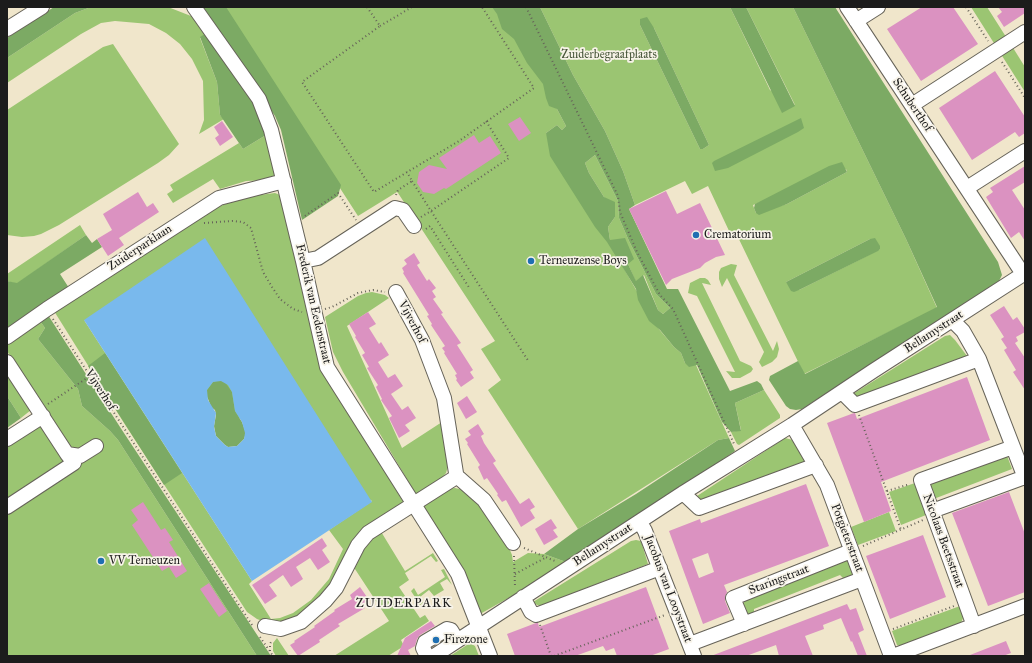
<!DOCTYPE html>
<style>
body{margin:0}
#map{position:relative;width:1032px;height:663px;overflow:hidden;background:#f0e6cb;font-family:"IM FELL Great Primer",serif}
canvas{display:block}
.frame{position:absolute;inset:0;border:8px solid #1c1c1c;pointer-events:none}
</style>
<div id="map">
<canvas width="1032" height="663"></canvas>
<div class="frame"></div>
</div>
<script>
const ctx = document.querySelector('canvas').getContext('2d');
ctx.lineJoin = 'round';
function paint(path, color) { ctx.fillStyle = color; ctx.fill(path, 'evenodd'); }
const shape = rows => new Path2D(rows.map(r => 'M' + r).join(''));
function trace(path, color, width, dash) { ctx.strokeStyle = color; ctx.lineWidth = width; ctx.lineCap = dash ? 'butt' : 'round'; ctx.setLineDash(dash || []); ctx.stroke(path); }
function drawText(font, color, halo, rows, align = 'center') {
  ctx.font = font + ' "IM FELL Great Primer",serif'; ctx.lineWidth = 3.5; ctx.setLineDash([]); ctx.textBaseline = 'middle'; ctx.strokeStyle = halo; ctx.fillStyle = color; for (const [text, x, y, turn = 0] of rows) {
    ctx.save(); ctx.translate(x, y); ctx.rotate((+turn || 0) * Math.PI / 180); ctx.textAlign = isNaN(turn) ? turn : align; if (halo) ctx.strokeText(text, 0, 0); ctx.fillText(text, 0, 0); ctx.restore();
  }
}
const green = shape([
 [91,7,168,7,196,18,206,33,200,38,217,82,220,115,224,119,199,134,204,120,203,81,192,59,180,44,166,33,149,24,115,21,101,23,81,34,7,83,7,58,75,13],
 [223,7,514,7,557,109,566,126,562,130,557,125,546,133,658,328,674,347,681,353,685,363,696,365,729,438,718,440,578,529,488,390,501,380,481,349,495,341,398,193,397,192,358,216],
 [540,7,730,7,770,90,795,105,746,7,793,7,906,239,937,308,804,374,735,231,730,233,708,186,692,194,685,181,635,205,623,171,605,131,573,75],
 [640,25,654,28,709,145,703,149,700,149],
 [846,169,847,172,787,204,756,213,754,208,753,205],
 [870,239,878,244,880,249,863,258,799,290,786,282],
 [971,7,987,7,1015,51,1025,67,1025,92],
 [113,44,179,144,169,155,158,163,59,225,41,234,34,236,22,237,7,235,7,110,103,47],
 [266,135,275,172,274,176,269,180,246,181,220,189,213,179,173,203,167,194,173,190,170,185,239,143,243,149],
 [595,155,618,201,619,218,629,241,656,294,670,308,663,314,658,310,644,275,636,282,628,264,610,240,608,227,615,217,604,197,589,173,585,163],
 [275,193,280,195,331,383,404,503,335,579,322,597,295,619,284,623,267,623,257,619,247,612,124,423,54,311,216,208,235,200,252,196],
 [84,320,372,501,329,530,343,549,329,579,311,600,293,613,280,618,271,619,249,584,252,581],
 [80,225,86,235,17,284,7,281,7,274],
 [731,264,737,265,734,275,773,351,777,341,779,349,777,357,772,362,762,367,759,362,764,352,727,278,722,287,719,279,719,272,721,268],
 [700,278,705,278,708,280,711,285,702,283,740,361,751,366,753,369,751,372,740,378,732,378,726,371,735,372,697,296,688,293,690,283],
 [372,292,385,295,389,298,347,326,402,448,442,422,448,466,446,473,441,479,417,496,343,372,333,352,325,317,358,296,366,293],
 [40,321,45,328,38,339,78,389,82,406,110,431,118,440,257,656,7,656,7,434,40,412,77,465,100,451,78,451,68,448,7,351,7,343],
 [950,335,955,340,967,356,860,396,856,397,853,394,945,336],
 [7,374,31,410,21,418,7,396],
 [764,390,780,415,780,418,739,445,737,444,731,432,741,430,735,403],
 [785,438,793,440,800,445,809,462,700,504,694,498],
 [1006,453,1012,469,931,500,925,484],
 [915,483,926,515,901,525,889,492],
 [455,488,464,490,475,498,507,543,512,555,513,562,528,553,544,554,566,562,521,591,480,614,422,505,448,489],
 [889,512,896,531,858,545,851,527],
 [380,530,405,571,433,553,438,561,436,562,431,556,405,573,409,580,399,587,420,618,425,615,429,621,401,640,404,646,388,656,334,656,389,621,353,566,363,546],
 [636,540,641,541,648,564,540,606,535,604,533,602,631,541],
 [849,558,853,574,851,577,844,579,840,575,754,609,754,613,747,616,743,604,747,598],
 [444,569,452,585,447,579,440,583,444,590,434,596,429,590,420,597,423,603,420,605,411,591,414,588,418,595,445,577,441,570],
 [960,606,964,616,961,623,900,646,897,645,892,631],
 [277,638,289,656,276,656,273,651,273,643],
 [470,643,475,646,479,656,450,656]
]);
const forest = shape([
 [54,7,91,7,75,13,7,58,7,38],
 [201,7,226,7,341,185,338,196,302,220,281,130,275,116],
 [492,7,540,7,573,75,605,131,623,171,635,205,629,209,667,289,678,289,730,391,757,381,761,384,764,390,735,403,741,431,731,432,722,422,697,365,689,367,685,363,681,353,674,347,660,330,649,321,638,300,636,289,607,242,595,227,550,156,546,133,557,125,562,130,566,126,557,109,549,106,546,98,543,84,527,63,514,39,502,29,497,14],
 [595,155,618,201,619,218,629,241,656,294,670,308,663,314,658,310,643,275,636,281,628,264,634,259,625,238,610,240,608,227,615,217,615,202,604,197,589,173,585,163],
 [730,7,746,7,795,106,782,113],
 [793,7,835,7,998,262,1002,275,999,281,993,285,802,409,796,410,790,409,786,406,769,380,770,376,798,361,805,374,937,307,906,239],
 [647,17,654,28,709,145,703,149,700,149,640,25,640,19],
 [206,33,255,102,266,135,243,149,220,115,217,82,200,37],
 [801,118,804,128,798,132,728,168,715,171,712,163,714,161],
 [842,162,847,172,787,204,759,215,756,213,754,208,755,204,829,166],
 [86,235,92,243,97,239,102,247,60,274,69,288,10,327,7,326,7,281,17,283],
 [875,238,880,246,880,249,878,251,799,290,794,292,791,291,786,282,870,239],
 [48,315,120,427,271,656,257,656,118,440,110,431,82,406,78,389,38,339,45,328,40,321],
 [105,353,182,473,164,485,88,366],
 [216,381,221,381,225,382,232,392,235,411,242,422,246,433,244,439,237,446,228,447,225,445,216,436,214,426,216,415,215,410,211,407,207,396,207,390,213,382],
 [7,396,21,418,7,428],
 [729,438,735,451,675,492,566,562,544,554,578,529,636,494,718,440]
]);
const water = shape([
 [205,238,372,502,252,581,84,320],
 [221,381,228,385,232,392,235,411,242,422,245,433,244,439,237,446,228,447,225,445,216,436,214,427,216,413,208,400,207,390,213,382]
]);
const building = shape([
 [922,7,953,7,978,44,921,81,887,29],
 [998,7,1025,7,1025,13,1004,27,997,16,1002,12],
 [995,71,1025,117,1025,133,1019,137,1015,132,972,160,939,108],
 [520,117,531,133,519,141,508,124],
 [222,121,233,137,220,146,215,138,219,135,214,127],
 [474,135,479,143,490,136,501,153,446,189,444,188,434,194,423,192,417,183,419,172,429,165,447,169,439,158],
 [1025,166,1025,182,1012,190,1025,210,1025,241,1019,232,1011,238,986,197,993,192,990,188],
 [666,191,677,214,700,203,725,255,716,257,705,263,700,268,672,279,666,285,629,209],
 [138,192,147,207,153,203,159,212,119,238,124,245,108,256,97,239,112,230,103,214],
 [414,253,420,263,417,265,427,281,429,279,436,288,432,291,436,297,433,299,443,313,441,314,461,343,457,345,473,370,470,372,474,378,461,387,456,380,457,379,455,375,457,374,444,353,445,352,442,348,445,346,431,325,432,324,427,316,429,315,403,273,404,272,402,268,407,264,404,260],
 [1004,306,1013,320,1017,317,1025,329,1025,332,1016,337,1018,341,1015,343,1025,358,1025,390,1013,372,1016,370,1004,350,1007,348,1001,339,1004,337,990,315],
 [368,312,376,324,369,328,379,344,381,342,389,355,378,362,388,378,395,374,403,386,391,394,402,410,408,406,416,418,405,425,410,431,399,438,389,418,392,416,381,400,382,399,376,387,378,385,367,368,369,367,362,355,365,353,355,337,356,336,349,324],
 [967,377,990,440,881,482,891,511,864,522,827,423,854,413,855,413,857,419],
 [467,396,477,412,466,419,457,403],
 [478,424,484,434,481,436,484,443,496,461,493,463,520,504,529,498,535,507,530,510,535,518,521,527,506,500,502,502,497,495,498,494,487,478,484,480,478,467,480,465,467,444,468,443,465,439,471,435,468,431],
 [806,484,829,546,724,585,727,592,725,597,725,601,730,613,703,624,669,531,700,519,701,523],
 [708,553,714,572,699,578,692,559],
 [1009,492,1025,534,1025,592,988,606,952,513],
 [143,502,161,530,165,528,173,540,169,542,187,571,176,578,169,567,162,571,132,525,138,520,131,510],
 [551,519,557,528,553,530,558,537,544,545,535,529],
 [923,535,946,597,890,619,866,556],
 [322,538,327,546,322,550,330,562,318,570,310,558,296,567,303,579,291,587,283,575,269,585,277,596,265,604,252,585],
 [209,583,227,611,219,617,200,589],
 [360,587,369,600,362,604,365,608,338,624,340,626,319,640,320,642,298,656,290,645,295,642,294,641,315,627,314,626,335,611,334,610,352,599,350,595],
 [646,587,669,649,650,656,617,656,614,648,606,651,603,646,575,656,515,656,507,634,536,623,538,623,539,627],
 [847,604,850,610,856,608,864,630,858,633,867,656,858,656,852,641,851,642,841,618,823,625,824,629,805,636,813,656,779,656,776,645,746,656,711,656],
 [431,621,435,626,420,635,417,639,415,646,408,650,411,656,397,656,405,638],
 [1006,641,1011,653,1003,656,970,656,970,655]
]);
const path = shape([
 [367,7,380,26,302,82,374,192,459,141,534,88,482,7],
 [526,7,618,196,620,212,637,252,660,295,673,309,735,446],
 [966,7,988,41],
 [380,26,412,7],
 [1002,62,1025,98],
 [412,181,431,211,509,158,486,121],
 [396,195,398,190,412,181,407,172],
 [305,216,338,193,356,220],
 [421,217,431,211,529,362],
 [204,223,232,221,243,222,251,228,263,272,272,287,280,299,293,309,302,312],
 [426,229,430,226,470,289],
 [325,309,332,307,358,293,373,290,385,292],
 [53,319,252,625],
 [48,404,90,376],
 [859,415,901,530],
 [887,491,910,484],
 [863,546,923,520],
 [524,548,555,561],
 [514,556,515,587],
 [515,574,545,558],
 [540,625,551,656],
 [893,629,954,606],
 [260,637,273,656],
 [270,651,270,644,272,640],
 [554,656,665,615]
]);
const minor = shape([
 [194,7,259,99,271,130,303,261,327,367,458,574,490,656],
 [847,7,1023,274],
 [856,21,878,7],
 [7,29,42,7],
 [912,105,1025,32],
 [967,188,1025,151],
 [303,261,318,258,395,208,403,210,414,226],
 [396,292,422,340,444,398,456,473],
 [952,320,963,331,979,359,1025,478],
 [7,337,47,309,219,198,284,181],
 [7,362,67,454,80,456,96,446],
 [842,392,855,405,979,359],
 [792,425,827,485,891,656],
 [7,439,43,416],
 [459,478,484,500,513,543],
 [683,493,699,508,816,465],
 [7,507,74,463,67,454],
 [932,511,1025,477],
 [640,522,645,531,694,656],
 [523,597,531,612,536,615,660,568],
 [744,624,733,598,851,551],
 [265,626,281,629,301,622,325,601,336,588,358,545,368,533,453,479],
 [974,626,921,480,1013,447],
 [690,644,862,579],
 [427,656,423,648,425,642,447,629,451,630,454,635],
 [434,656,683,493,792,425,873,371,1025,273],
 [893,656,1025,606]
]);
const markers = [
 [696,235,4,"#1f6fb2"],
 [531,261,4,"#1f6fb2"],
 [101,561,4,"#1f6fb2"],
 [436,640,4,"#1f6fb2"]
];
const parkNames = [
 ["Zuiderbegraafplaats",609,55]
];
const streetNames = [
 ["Schuberthof",912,105,56],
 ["Zuiderparklaan",140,248,-33],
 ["Frederik van Eedenstraat",313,304,77],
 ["Vijverhof",412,322,62],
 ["Bellamystraat",934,332,-33],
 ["Vijverhof",100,390,57],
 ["Potgieterstraat",847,538,69],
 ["Nicolaas Beetsstraat",943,541,70],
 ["Bellamystraat",603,545,-33],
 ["Staringstraat",779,580,-21],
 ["Jacobus van Looystraat",668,589,69]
];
const poiNames = [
 ["Crematorium",704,235],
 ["Terneuzense Boys",539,261],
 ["VV Terneuzen",109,561],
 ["Firezone",444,640]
];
const neighbourhoodNames = [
 ["ZUIDERPARK",404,604]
];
paint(green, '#9bc572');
paint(forest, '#7caa64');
paint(water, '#79b9ed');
paint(building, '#db92c1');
trace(minor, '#666359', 16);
trace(path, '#666359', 2, [1, 3]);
trace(minor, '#fff', 14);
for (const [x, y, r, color] of markers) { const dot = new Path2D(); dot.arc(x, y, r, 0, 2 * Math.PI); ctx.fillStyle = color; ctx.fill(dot); trace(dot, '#f7f3e8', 1.5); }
drawText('12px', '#48573a', '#f7f3e8', parkNames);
drawText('12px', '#1c1c1c', '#f7f3e8', streetNames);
drawText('12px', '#1c1c1c', '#f7f3e8', poiNames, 'left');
ctx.letterSpacing = '1px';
drawText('13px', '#1c1c1c', '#f7f3e8', neighbourhoodNames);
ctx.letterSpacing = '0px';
</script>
